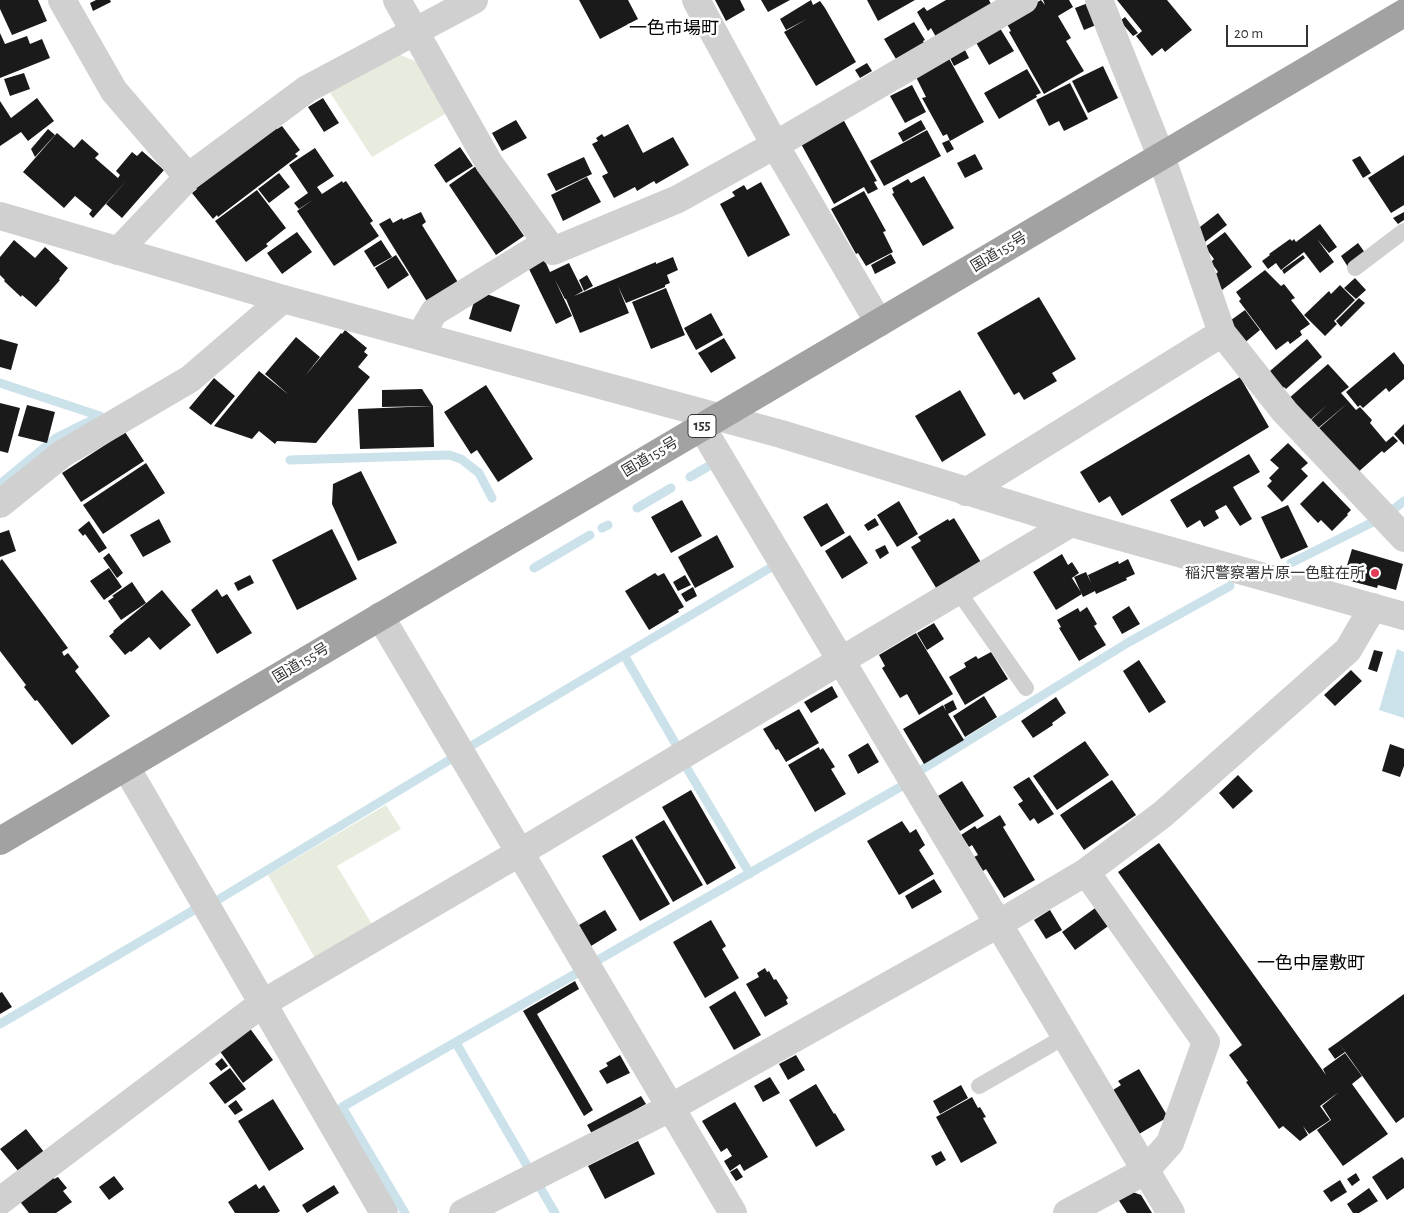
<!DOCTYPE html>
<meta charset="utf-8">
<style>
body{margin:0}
#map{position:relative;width:1404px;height:1213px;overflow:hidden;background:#fff;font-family:"Alegreya Sans",sans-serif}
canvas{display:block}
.scale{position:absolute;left:1226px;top:25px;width:82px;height:22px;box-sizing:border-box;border:2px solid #333;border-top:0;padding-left:6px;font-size:15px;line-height:18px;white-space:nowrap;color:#333;-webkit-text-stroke:4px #fff;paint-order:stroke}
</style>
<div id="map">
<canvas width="1404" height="1213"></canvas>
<div class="scale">20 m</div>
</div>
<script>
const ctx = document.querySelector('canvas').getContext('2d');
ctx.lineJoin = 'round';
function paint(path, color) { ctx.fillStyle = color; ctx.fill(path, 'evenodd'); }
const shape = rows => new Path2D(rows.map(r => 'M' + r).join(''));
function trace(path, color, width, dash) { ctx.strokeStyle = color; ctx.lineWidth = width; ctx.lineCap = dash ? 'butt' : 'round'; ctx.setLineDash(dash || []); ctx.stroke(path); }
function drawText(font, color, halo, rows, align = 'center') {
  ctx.font = font + ' "Alegreya Sans","Noto Sans JP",sans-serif'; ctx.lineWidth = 5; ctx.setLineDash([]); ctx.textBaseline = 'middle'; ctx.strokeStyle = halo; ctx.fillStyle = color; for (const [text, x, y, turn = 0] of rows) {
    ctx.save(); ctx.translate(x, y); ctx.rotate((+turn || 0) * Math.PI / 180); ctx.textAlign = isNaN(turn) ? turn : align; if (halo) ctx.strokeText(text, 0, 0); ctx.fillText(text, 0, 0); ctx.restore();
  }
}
const green = shape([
 [398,54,418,62,447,113,372,157,329,91],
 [386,805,401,829,337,866,373,926,316,960,268,875]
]);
const water = shape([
 [1397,649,1404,652,1404,718,1379,710]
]);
const stream = shape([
 [0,383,100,416],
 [290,460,449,455,461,459,479,473,492,498],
 [690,477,707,467],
 [0,484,56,438,100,416],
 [637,508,671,488],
 [1394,509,1404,501],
 [602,528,608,525],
 [1291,563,1377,520],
 [534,568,590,535],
 [471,746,624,655],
 [678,748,624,655,770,568],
 [685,765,750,874],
 [921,770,1129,642,1230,586],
 [216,901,451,759],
 [598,960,902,786],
 [0,1024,194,910],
 [456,1043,529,1169],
 [541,1189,555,1213],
 [405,1213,342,1107,577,973]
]);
const building = shape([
 [0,0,38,0,47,21,12,35,0,9],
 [96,0,110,0,111,2,93,11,90,3],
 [579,0,628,0,638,19,600,39],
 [715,0,740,0,745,10,726,21],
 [761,0,790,0,768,12],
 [811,0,813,5,820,1,825,8,856,62,816,86,784,32,807,19,786,30,780,19],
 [867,0,915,0,878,21],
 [946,0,989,0,992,6,936,37,931,28,928,31,917,12,924,7,927,11],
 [1041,0,1045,5,1043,0,1069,0,1073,7,1058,16,1071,38,1066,41,1084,71,1044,94,1009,32,1011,31,1005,21],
 [1117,0,1167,0,1192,30,1165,52,1162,48,1152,56,1136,36,1142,31],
 [1088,3,1096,25,1084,30,1075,8],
 [1125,17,1138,33,1133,36,1120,21],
 [914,22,925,40,923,41,924,43,896,59,884,39],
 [998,25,1014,51,989,65,974,39],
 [0,33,5,44,27,36,30,44,42,39,50,58,0,78],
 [963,46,969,58,954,66,948,54],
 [947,55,984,122,950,141,947,134,943,136,922,98,926,97,914,73],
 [867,63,872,71,860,78,855,70],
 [1103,66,1118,98,1088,113,1072,81],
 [1027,69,1041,93,1036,95,1037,97,999,119,984,93],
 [24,73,30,89,10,96,4,79],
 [1070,83,1088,119,1064,131,1059,121,1049,126,1036,100],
 [912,85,926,112,905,123,890,96],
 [37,98,54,121,28,141,21,132,0,146,0,101,11,118],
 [323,98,339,123,324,132,308,107],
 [843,119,877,181,874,182,878,189,868,194,864,187,834,204,800,142],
 [516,120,527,138,502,151,492,133],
 [921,120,926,129,903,142,898,133],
 [628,124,643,153,673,137,689,165,656,184,654,181,637,191,635,187,614,198,602,176,608,173,592,144,598,141,596,138,602,134,604,137],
 [282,126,300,150,295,154,298,156,218,217,217,215,213,219,192,193,197,189,196,188,275,127,277,129],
 [48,129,55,135,35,157,31,149],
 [927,130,941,156,884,186,870,161],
 [57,133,74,148,82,139,99,154,95,158,118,178,120,175,116,171,132,152,137,156,142,151,164,170,122,218,106,204,128,179,93,218,89,214,92,210,75,196,64,208,23,172],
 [949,140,954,149,947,153,942,143],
 [460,147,473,166,446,183,434,165],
 [315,148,334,176,317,187,322,194,342,181,343,183,346,181,373,221,370,223,379,236,334,266,297,211,314,199,299,209,294,203,308,193,289,165],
 [975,154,983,169,965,178,957,163],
 [1404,155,1404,205,1391,213,1368,178],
 [1360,156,1371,173,1363,178,1352,160],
 [584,157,592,174,556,191,547,174],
 [476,166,524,236,496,255,449,185],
 [279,173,290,187,269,203,258,189],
 [924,176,954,228,923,246,892,194,894,193,892,188,908,179,911,183],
 [587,177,601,202,563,221,551,195],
 [761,182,790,235,748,257,720,204,735,196,732,192,744,185,747,190],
 [257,190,286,228,266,244,268,246,246,262,215,221],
 [864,191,886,231,883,232,893,252,866,266,858,253,856,254,831,209],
 [421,212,426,222,422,225,459,284,428,303,379,224,390,218,393,223,402,218,403,220],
 [1404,212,1404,220,1398,224,1393,218],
 [1218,213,1227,225,1205,242,1196,230],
 [1320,224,1337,247,1329,253,1317,239,1334,262,1320,273,1304,252,1281,270,1276,263,1268,269,1262,261,1270,255,1269,254,1290,239,1292,241,1294,239,1296,242],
 [297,232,312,252,282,274,267,253],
 [1225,232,1252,267,1222,290,1212,277,1218,272,1211,262,1214,259,1205,247],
 [14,240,35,258,45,247,68,268,59,279,60,280,36,307,22,295,21,297,4,281,5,280,0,275,0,257],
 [381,240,392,257,374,267,364,251],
 [1358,243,1366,254,1348,267,1341,256],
 [891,254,896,263,875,274,871,265],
 [396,255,409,275,388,289,375,268],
 [1303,255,1305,258,1284,274,1282,270],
 [673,257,678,270,667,275,670,283,665,285,665,287,626,303,618,286,629,313,580,333,566,299,565,299,555,280,572,316,556,324,528,267,544,259,550,272,569,263,583,291,574,296,656,262,656,264],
 [1265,270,1281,286,1284,284,1295,298,1291,300,1310,324,1300,331,1302,335,1290,344,1288,341,1276,350,1239,301,1241,299,1236,292],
 [587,275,593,286,584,291,579,280],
 [1355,278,1366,290,1356,299,1344,288],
 [1340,285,1355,300,1334,321,1337,324,1325,336,1304,315,1329,291,1331,294],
 [666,288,685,335,651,349,632,302],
 [477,291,520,305,511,332,469,319],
 [1039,297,1076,359,1052,373,1057,381,1024,400,1019,392,1014,395,977,333],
 [1359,298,1365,303,1341,327,1336,321],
 [1245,310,1260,330,1243,344,1227,323],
 [711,313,723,335,696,350,684,328],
 [345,330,367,348,364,352,368,355,358,367,370,377,316,443,277,441,275,444,259,431,252,439,214,426,259,371,289,395,265,374,296,337,320,357,305,376,341,333,342,334],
 [724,338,736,358,711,373,698,353],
 [0,339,18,344,11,370,0,367],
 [1307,339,1322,357,1286,389,1284,387,1281,390,1269,377,1272,374,1270,371],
 [1394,352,1404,365,1404,379,1389,392,1386,388,1363,408,1360,405,1358,407,1346,392],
 [1328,364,1349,387,1341,393,1349,402,1317,429,1310,421,1327,405,1308,422,1288,399],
 [1240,377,1269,427,1122,516,1110,496,1099,503,1080,472],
 [214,378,235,396,211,425,189,408],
 [486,385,533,459,498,482,477,450,471,454,444,412],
 [422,389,433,406,382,407,382,390],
 [960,390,986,435,942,462,915,416],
 [1349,402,1356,410,1360,407,1372,420,1370,423,1386,442,1393,436,1398,441,1384,453,1382,451,1356,474,1317,430],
 [0,403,20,408,8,453,0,451],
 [27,405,55,412,47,443,18,436],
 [433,406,434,447,360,449,358,409],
 [1404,424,1404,445,1394,434],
 [125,432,144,461,81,502,62,473],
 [1288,443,1308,463,1301,469,1308,476,1282,502,1267,486,1272,481,1269,478,1279,468,1270,460],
 [1249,454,1260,472,1233,487,1252,519,1240,526,1226,505,1215,511,1219,518,1204,527,1200,520,1187,528,1170,500],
 [146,463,165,493,103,534,83,505],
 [361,471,397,543,358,561,332,504,333,484],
 [1323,481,1351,510,1347,514,1348,515,1332,531,1321,520,1318,523,1300,504],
 [682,500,702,536,671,553,651,517],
 [899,501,918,534,897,547,877,515],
 [827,503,845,533,821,547,803,517],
 [1288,505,1308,547,1281,559,1261,517],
 [875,518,879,525,868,531,864,525],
 [954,518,982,564,938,591,911,547,921,541,918,537,948,519,949,521],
 [159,519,171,542,143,557,130,535],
 [89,521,107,548,99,553,85,534,83,536,78,530],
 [332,529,357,579,297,610,272,560],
 [9,530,16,551,0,557,0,533],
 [717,535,734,567,695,588,678,557],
 [850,535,868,563,842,579,825,551],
 [885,545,889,553,880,559,875,550],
 [1352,549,1403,564,1396,590,1378,585,1377,588,1343,579],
 [109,553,123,573,117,578,103,558],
 [1062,554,1068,565,1072,562,1079,573,1069,580,1072,578,1082,594,1056,610,1033,572],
 [2,559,68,648,62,652,64,656,68,653,79,667,75,671,110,716,72,745,37,700,35,701,24,687,26,685,0,651,0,561],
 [1128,559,1135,574,1126,578,1127,580,1096,594,1095,591,1083,597,1074,577,1086,572,1091,583,1088,575,1118,561,1119,564],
 [1320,564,1334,568,1332,576,1318,572],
 [109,568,122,587,104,600,90,581],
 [655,573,658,576,664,573,684,607,678,610,679,612,649,630,625,591],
 [250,575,254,583,238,591,234,583],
 [685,575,691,585,678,591,673,582],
 [132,582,146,603,121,620,108,601,114,597,112,596],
 [693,587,697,596,686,602,681,594],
 [217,589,222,597,227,594,252,633,217,654,191,610],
 [162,590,191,625,160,650,149,637,131,652,130,651,125,655,109,636,114,632,113,631],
 [1129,606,1140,624,1122,634,1112,617],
 [1087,607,1097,624,1094,626,1106,645,1079,661,1059,628,1061,627,1057,620,1078,608,1080,612],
 [934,623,944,639,927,650,917,633],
 [916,633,953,694,919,715,907,694,900,698,882,668,885,666,879,655],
 [1374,650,1383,652,1377,672,1368,669],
 [991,652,1008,679,965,705,949,677,966,667,964,663,976,656,978,659],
 [1139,660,1166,702,1149,713,1123,671],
 [1351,670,1362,681,1335,706,1324,695],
 [832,686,838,697,811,713,804,702],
 [984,696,997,717,965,737,953,716],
 [1056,697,1066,713,1052,723,1053,725,1033,738,1021,721],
 [953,700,957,709,948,714,964,740,924,764,903,729,943,705,946,711,944,705],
 [799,709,819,743,786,762,778,749,776,750,763,729],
 [1085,741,1109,775,1057,810,1033,776],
 [868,743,879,762,858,774,848,755],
 [1390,744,1404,749,1404,766,1400,777,1382,771],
 [819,747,820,750,823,748,835,767,831,769,846,794,815,812,788,765],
 [1238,775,1253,791,1233,809,1219,793],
 [1029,777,1054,814,1038,824,1034,818,1030,821,1018,804,1023,801,1013,787],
 [1112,780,1136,815,1084,850,1060,815],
 [962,781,984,816,960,831,938,796],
 [691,790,736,868,707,885,662,807],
 [1000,815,1006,825,1003,827,1035,880,1004,898,986,869,983,871,974,857,978,855,972,845,969,847,961,835,975,826,977,829],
 [664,820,703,885,673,902,635,837],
 [902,821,910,833,916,829,925,845,919,850,934,874,899,895,867,841],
 [632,839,670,904,640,921,602,856],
 [1159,843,1326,1075,1323,1069,1345,1053,1362,1076,1352,1084,1388,1134,1343,1166,1317,1130,1331,1120,1322,1106,1339,1092,1320,1106,1330,1120,1309,1134,1303,1126,1308,1135,1300,1141,1283,1126,1279,1129,1246,1082,1248,1081,1229,1055,1242,1045,1118,872],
 [934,879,942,892,912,909,905,896],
 [1098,906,1111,924,1075,950,1062,932],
 [605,910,617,930,591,946,579,925],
 [1050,910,1062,930,1046,939,1034,920],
 [711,920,726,946,722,949,739,978,705,998,673,942],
 [765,968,767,972,769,971,774,980,776,979,788,998,786,1000,788,1004,765,1017,746,984,759,977,757,973],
 [575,981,579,989,537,1014,593,1110,584,1116,523,1011],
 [735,991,761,1035,734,1050,709,1007],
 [2,992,12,1007,0,1014,0,993],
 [1404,994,1404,1117,1396,1123,1338,1042],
 [249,1027,273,1060,243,1083,219,1050],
 [1338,1042,1345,1052,1335,1059,1328,1049],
 [620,1055,630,1073,607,1084,599,1071,608,1066,606,1063],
 [796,1055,805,1070,788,1080,779,1064],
 [222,1058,228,1066,221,1071,215,1064],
 [230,1068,246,1089,225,1104,209,1083],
 [1139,1069,1168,1117,1139,1134,1113,1090,1121,1085,1118,1081],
 [770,1077,780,1093,763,1102,754,1086],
 [816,1084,834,1114,835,1113,845,1130,816,1147,789,1100],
 [961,1085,968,1098,940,1114,933,1101],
 [641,1096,646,1104,592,1134,587,1125],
 [972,1097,978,1108,980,1107,986,1117,983,1118,997,1143,961,1163,936,1117],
 [273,1099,304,1149,269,1171,238,1121],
 [236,1100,243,1110,235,1115,228,1106],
 [735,1102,768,1157,744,1171,740,1164,730,1171,724,1161,732,1156,727,1148,721,1152,702,1121],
 [26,1129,44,1152,19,1172,0,1149],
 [638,1141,655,1174,605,1199,588,1166],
 [941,1151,946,1160,936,1166,931,1156],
 [1402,1157,1404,1160,1404,1188,1387,1200,1372,1177],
 [737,1168,743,1177,736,1181,730,1172],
 [1356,1173,1360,1180,1352,1186,1347,1179],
 [51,1174,54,1179,58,1177,67,1188,63,1191,72,1202,56,1213,29,1213,18,1199],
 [114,1176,124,1189,109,1200,99,1187],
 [1340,1180,1347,1192,1331,1202,1323,1191],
 [256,1184,259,1189,264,1185,280,1211,277,1213,235,1213,228,1202],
 [334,1185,339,1193,307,1213,302,1205],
 [1369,1188,1378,1201,1359,1213,1353,1213,1347,1204],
 [1130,1191,1141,1195,1152,1213,1127,1213,1118,1199]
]);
const service = shape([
 [1355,268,1404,231],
 [958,591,1026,688],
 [979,1086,1066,1036]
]);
const minor = shape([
 [62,0,114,91,188,177],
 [397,0,489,163,553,251,678,199,775,145,1024,0],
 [696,0,775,145,879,323],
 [1099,0,1161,156,1222,333,1285,412,1404,538],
 [118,251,188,177,307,89,474,0],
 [420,336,434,312,546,243],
 [701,426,1171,1213],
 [966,492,1222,333],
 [0,504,62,454,190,379,283,299],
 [380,616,733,1213],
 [126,767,384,1213],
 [0,1201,263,1003,519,853,1071,523],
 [463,1213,670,1108,998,924,1086,872,1163,814,1348,650,1373,607],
 [1067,1213,1145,1171,1170,1143,1206,1042,1086,872]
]);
const tertiary = shape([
 [0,216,283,299,781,434,1071,523,1404,616]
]);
const trunk = shape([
 [0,841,1404,13]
]);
const markers = [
 [1375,573,5,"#e33c56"]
];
const shields = [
 [702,426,28]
];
const shieldNames = [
 ["155",702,426]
];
const streetNames = [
 ["国道155号",999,252,-31],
 ["国道155号",650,457,-31],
 ["国道155号",301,663,-31]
];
const poiNames = [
 ["稲沢警察署片原一色駐在所",1365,573]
];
const quarterNames = [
 ["一色市場町",674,29],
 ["一色中屋敷町",1311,964]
];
paint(green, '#e7ecdf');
paint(water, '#cce2eb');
trace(stream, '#cce2eb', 9);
paint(building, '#1a1a1a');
trace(service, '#d0d0d0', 16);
trace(minor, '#d0d0d0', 28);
trace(tertiary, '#d0d0d0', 28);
trace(trunk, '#a2a2a2', 28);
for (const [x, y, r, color] of markers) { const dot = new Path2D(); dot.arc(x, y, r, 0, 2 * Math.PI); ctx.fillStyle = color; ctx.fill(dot); trace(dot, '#fff', 2); }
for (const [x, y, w] of shields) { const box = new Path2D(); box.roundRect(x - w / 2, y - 11.5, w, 23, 4); ctx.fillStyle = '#fff'; ctx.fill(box); trace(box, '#333', 1); }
drawText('bold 14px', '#333', null, shieldNames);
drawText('15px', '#333', '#fff', streetNames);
drawText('15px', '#333', '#fff', poiNames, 'right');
drawText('18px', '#000', '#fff', quarterNames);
</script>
